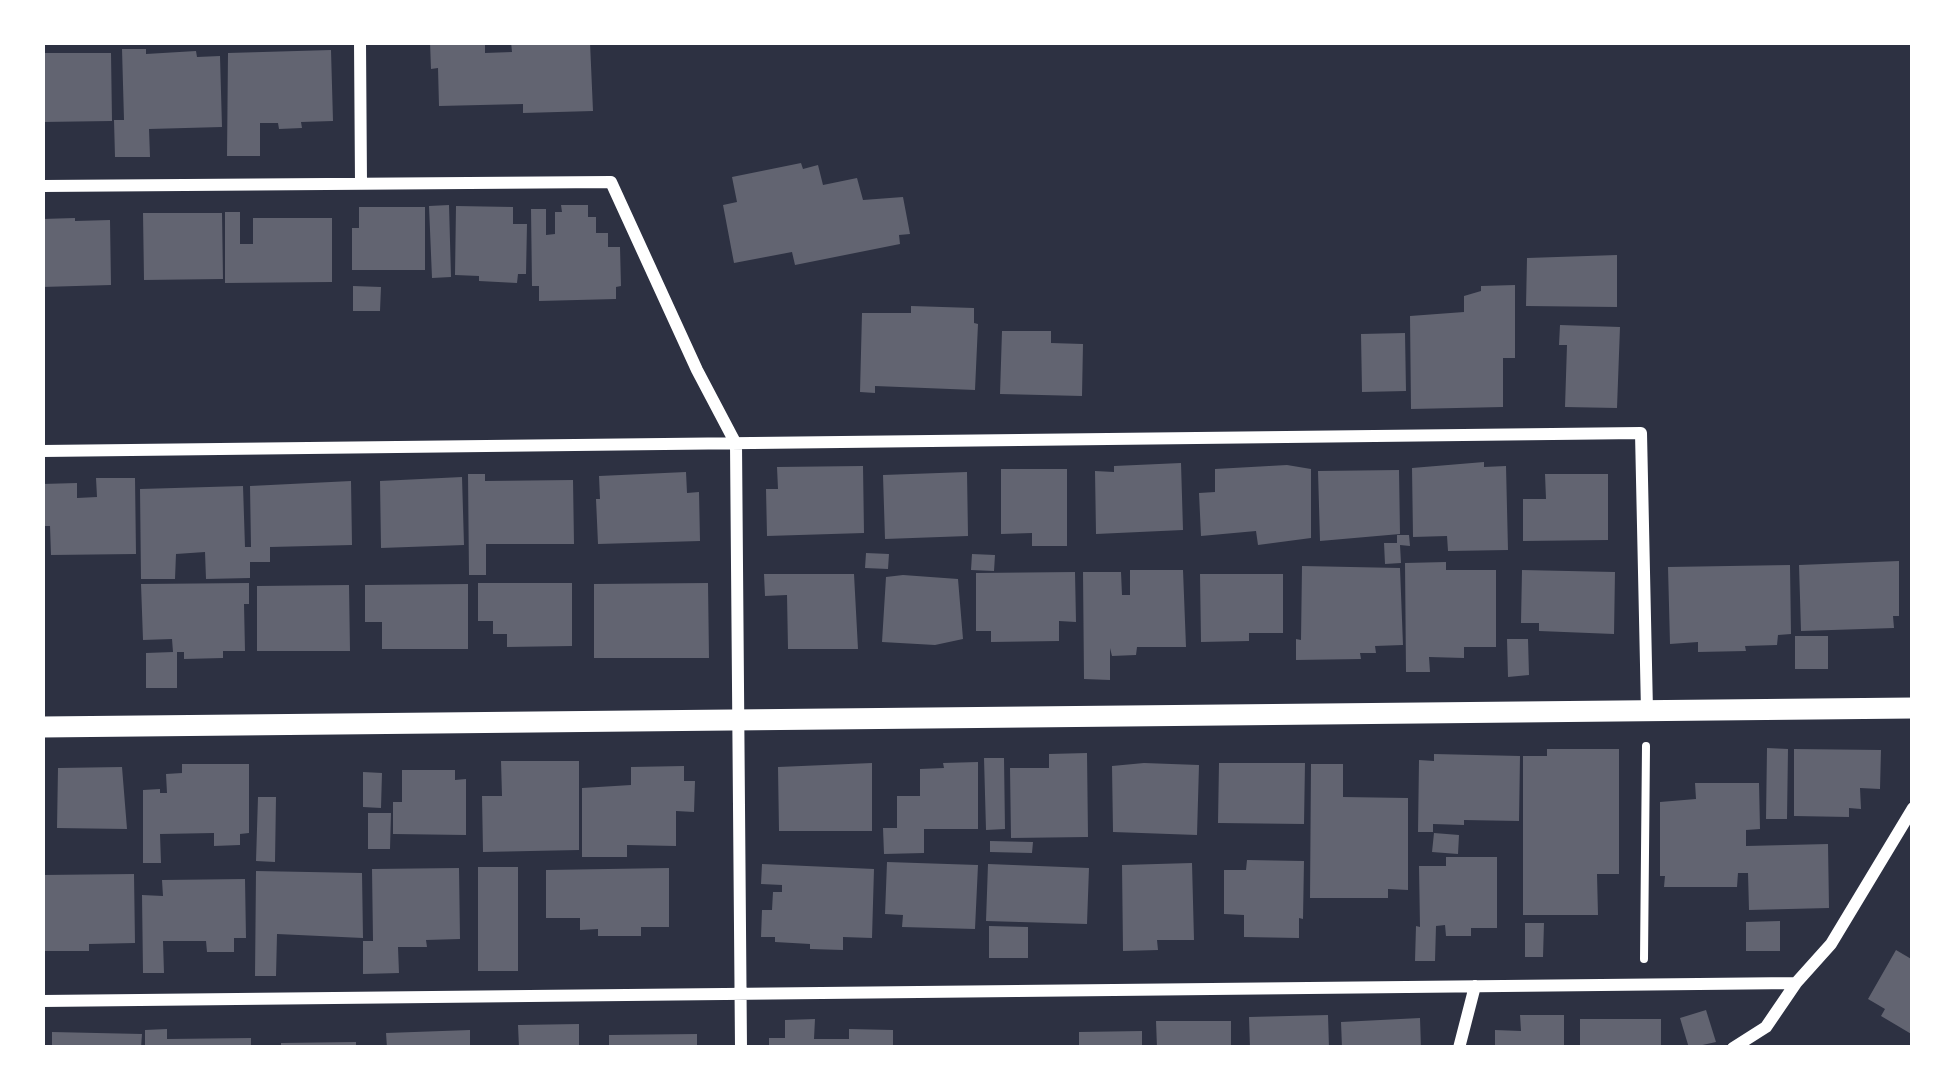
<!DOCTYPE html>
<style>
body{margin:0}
#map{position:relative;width:1955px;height:1090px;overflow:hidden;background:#2d3142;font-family:Commissioner,sans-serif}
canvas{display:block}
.frame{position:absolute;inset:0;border:45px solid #fff;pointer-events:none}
</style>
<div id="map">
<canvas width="1955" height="1090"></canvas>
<div class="frame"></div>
</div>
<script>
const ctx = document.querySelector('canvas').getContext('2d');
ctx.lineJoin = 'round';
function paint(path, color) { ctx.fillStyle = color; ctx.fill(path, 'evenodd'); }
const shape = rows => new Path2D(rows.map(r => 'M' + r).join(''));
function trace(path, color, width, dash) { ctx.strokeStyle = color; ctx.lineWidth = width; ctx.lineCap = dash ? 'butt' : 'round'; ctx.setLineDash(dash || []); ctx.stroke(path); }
const building = shape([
 [430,42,485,42,485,53,512,52,511,42,590,42,593,111,523,113,523,104,439,106,438,68,431,69],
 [122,49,146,49,146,54,196,51,197,57,220,56,222,127,149,129,150,157,115,157,114,120,124,120],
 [331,50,333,121,301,122,302,128,279,129,278,123,260,123,260,156,227,156,228,53],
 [42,53,111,53,112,121,42,122],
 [801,163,803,169,818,165,823,185,857,178,863,200,903,197,910,234,899,235,900,244,795,265,792,252,734,263,723,205,737,202,732,177],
 [449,205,451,277,432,278,429,206],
 [561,205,588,205,588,217,596,217,596,233,608,233,608,247,620,247,621,286,616,287,616,299,539,301,539,286,532,286,531,209,546,209,546,235,555,234,555,212,562,212],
 [456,206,513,207,513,224,527,224,526,274,518,274,517,283,479,281,479,276,455,275],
 [359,207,425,207,425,270,352,270,352,228,359,228],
 [225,212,240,212,240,244,253,244,253,218,332,218,332,282,225,283],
 [143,213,222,213,223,279,144,280],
 [75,218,75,221,110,220,111,285,42,287,42,219],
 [1617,255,1617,307,1526,306,1527,258],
 [1515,285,1515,358,1503,358,1503,407,1411,409,1410,316,1464,312,1464,296,1481,291,1481,286],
 [353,286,381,287,380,311,353,311],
 [911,306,974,308,974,323,978,324,975,390,875,386,875,393,860,392,862,313,911,313],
 [1560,325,1620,327,1617,408,1565,407,1567,345,1559,345],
 [1002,331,1051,331,1051,343,1083,344,1082,396,1000,394],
 [1405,333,1406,391,1362,392,1361,334],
 [1484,462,1484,467,1506,466,1508,550,1448,551,1447,536,1413,537,1412,468],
 [1181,463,1183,530,1096,534,1095,471,1114,472,1114,466],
 [1287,465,1311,469,1311,538,1258,545,1256,531,1201,536,1199,493,1215,492,1215,469],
 [863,466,864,533,767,536,766,489,778,489,777,467],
 [1001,469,1067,469,1067,546,1032,546,1032,533,1001,534],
 [1399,470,1400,534,1320,541,1318,471],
 [686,472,687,493,699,492,700,541,598,544,596,499,600,499,599,476],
 [967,472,968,536,885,539,883,475],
 [468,474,485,474,485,481,573,480,574,544,486,544,486,575,469,575],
 [1545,474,1608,474,1608,540,1523,541,1523,499,1546,499],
 [462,477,464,545,381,548,380,481],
 [96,478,135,478,136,554,51,555,50,526,42,526,42,484,77,483,77,498,97,497],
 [351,481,352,545,270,547,270,562,250,562,250,578,206,579,205,552,176,554,175,579,141,579,140,489,243,486,245,547,251,547,250,486],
 [1397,535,1409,535,1410,546,1400,545,1401,563,1385,564,1384,543,1397,543],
 [866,553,889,554,888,569,865,568],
 [972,554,995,555,994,571,971,570],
 [1899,561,1899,616,1893,616,1894,628,1801,631,1799,565],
 [1446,562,1446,570,1496,570,1496,647,1464,647,1464,658,1429,657,1430,672,1406,672,1405,563],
 [1790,565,1791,634,1778,635,1777,645,1745,646,1746,651,1698,652,1698,642,1670,644,1668,567],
 [1302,566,1400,568,1403,645,1375,646,1376,653,1360,653,1361,659,1296,660,1296,639,1301,640],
 [1130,570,1183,570,1186,647,1137,647,1136,655,1112,656,1110,648,1110,680,1084,679,1083,572,1121,572,1122,595,1130,595],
 [1522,570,1615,572,1614,634,1539,631,1539,623,1521,623],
 [1075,572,1076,622,1059,621,1059,641,991,642,991,631,976,631,976,573],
 [764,574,854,574,858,649,788,649,787,595,765,596],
 [1200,574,1283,574,1283,633,1249,633,1249,641,1201,642],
 [903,575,958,579,963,639,935,645,882,642,886,577],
 [249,583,249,604,244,604,245,651,223,651,223,658,184,659,184,652,177,652,177,688,146,688,146,653,173,652,172,639,143,640,141,584],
 [478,583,572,583,572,646,507,647,507,634,493,634,493,621,478,621],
 [708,583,709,658,594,658,594,584],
 [468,584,468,649,382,649,382,622,365,622,365,585],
 [349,585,350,651,257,651,257,586],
 [1795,636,1828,636,1828,669,1795,669],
 [1507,639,1528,639,1529,675,1508,677],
 [1767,748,1788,749,1787,819,1766,819],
 [1547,749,1619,749,1619,874,1597,874,1598,915,1523,915,1523,756,1547,756],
 [1794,749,1881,750,1880,789,1860,788,1861,809,1849,808,1849,817,1794,816],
 [1087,753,1088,837,1011,838,1010,768,1049,768,1049,754],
 [1434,754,1520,756,1519,821,1464,820,1464,825,1433,824,1433,832,1418,832,1419,760,1434,761],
 [984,758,1004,758,1005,829,986,830],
 [501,761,579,761,579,850,483,852,482,796,502,796],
 [978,762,978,829,924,829,924,853,884,854,883,828,897,828,897,796,920,796,920,769,944,768,943,763],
 [872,763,872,831,779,831,778,767],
 [1144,763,1199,765,1197,835,1113,832,1112,766],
 [1219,763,1305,763,1304,824,1218,823],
 [182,764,249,764,249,833,240,834,240,845,214,846,214,833,160,834,161,863,143,863,143,790,160,789,160,793,167,793,166,774,182,773],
 [1311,764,1343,764,1343,797,1408,798,1408,890,1388,889,1388,898,1310,898],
 [684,766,684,781,695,781,694,812,676,811,676,846,627,845,627,857,582,857,582,788,631,785,631,767],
 [122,767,127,829,57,828,58,768],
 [402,770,455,770,455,780,466,779,466,835,393,834,393,802,402,802],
 [363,772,382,773,381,808,363,807],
 [1695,783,1759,783,1760,829,1746,830,1746,846,1828,844,1829,908,1749,910,1748,873,1738,873,1737,887,1664,887,1665,876,1660,876,1660,802,1696,799],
 [258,797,276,797,275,862,256,861],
 [368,813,391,813,390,849,368,849],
 [1434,833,1459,835,1458,854,1432,852],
 [990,841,1033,842,1032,853,990,852],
 [1446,857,1497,857,1497,928,1471,928,1471,936,1446,936,1445,925,1436,926,1435,961,1415,961,1416,926,1420,927,1419,866,1446,866],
 [1247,860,1304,861,1303,919,1299,918,1299,938,1244,937,1244,915,1224,914,1224,870,1246,870],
 [887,862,978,865,975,929,902,927,903,915,885,914],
 [1192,863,1194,940,1157,940,1158,950,1123,951,1122,865],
 [762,864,874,869,872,938,843,937,843,950,810,949,810,944,775,942,775,937,761,937,762,910,772,910,773,892,782,892,782,885,761,884],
 [988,864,1089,868,1087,924,986,921],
 [478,867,518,867,518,971,478,971],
 [459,868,460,939,426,940,427,947,398,947,399,973,363,974,363,941,373,941,372,869],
 [669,868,669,927,641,927,641,936,598,936,598,929,580,930,580,918,546,918,546,870],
 [256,871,362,873,363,938,277,934,276,976,255,976],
 [134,874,135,943,89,944,89,951,42,951,42,875],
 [245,879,246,938,234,938,234,952,207,952,206,941,163,941,164,973,143,973,142,895,163,896,162,880],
 [1780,921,1780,951,1746,951,1746,922],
 [1525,923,1544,923,1543,957,1525,957],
 [989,926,1028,927,1028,958,989,958],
 [1896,950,1913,960,1913,1035,1881,1016,1885,1009,1868,999],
 [1706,1010,1716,1042,1689,1048,1680,1018],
 [1328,1015,1329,1048,1250,1048,1249,1017],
 [1520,1015,1564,1015,1564,1048,1495,1048,1495,1030,1521,1031],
 [1420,1018,1421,1048,1342,1048,1341,1022],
 [815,1019,814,1039,849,1039,849,1029,893,1030,893,1048,769,1048,769,1038,785,1038,785,1020],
 [1580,1019,1661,1019,1661,1048,1580,1048],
 [1156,1021,1231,1021,1231,1048,1157,1048],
 [579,1024,579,1048,519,1048,518,1025],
 [167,1029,167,1039,251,1038,251,1048,145,1048,145,1030],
 [470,1030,470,1048,387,1048,386,1033],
 [1142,1031,1142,1048,1079,1048,1079,1032],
 [52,1032,142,1034,141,1048,52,1048],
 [697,1034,697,1048,609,1048,609,1035],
 [356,1042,356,1048,281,1048,281,1043]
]);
const path = shape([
 [1644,959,1646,746]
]);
const minor = shape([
 [360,42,361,183],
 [42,186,611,182,697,370,736,444,741,1048],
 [42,451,1641,433,1647,711],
 [42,1001,1796,983],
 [1459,1048,1475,986],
 [1733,1048,1766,1027,1796,983,1831,944,1913,808]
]);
const tertiary = shape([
 [42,727,1913,708]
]);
paint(building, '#626471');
trace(path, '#fff', 8);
trace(minor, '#fff', 12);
trace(tertiary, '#fff', 21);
</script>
